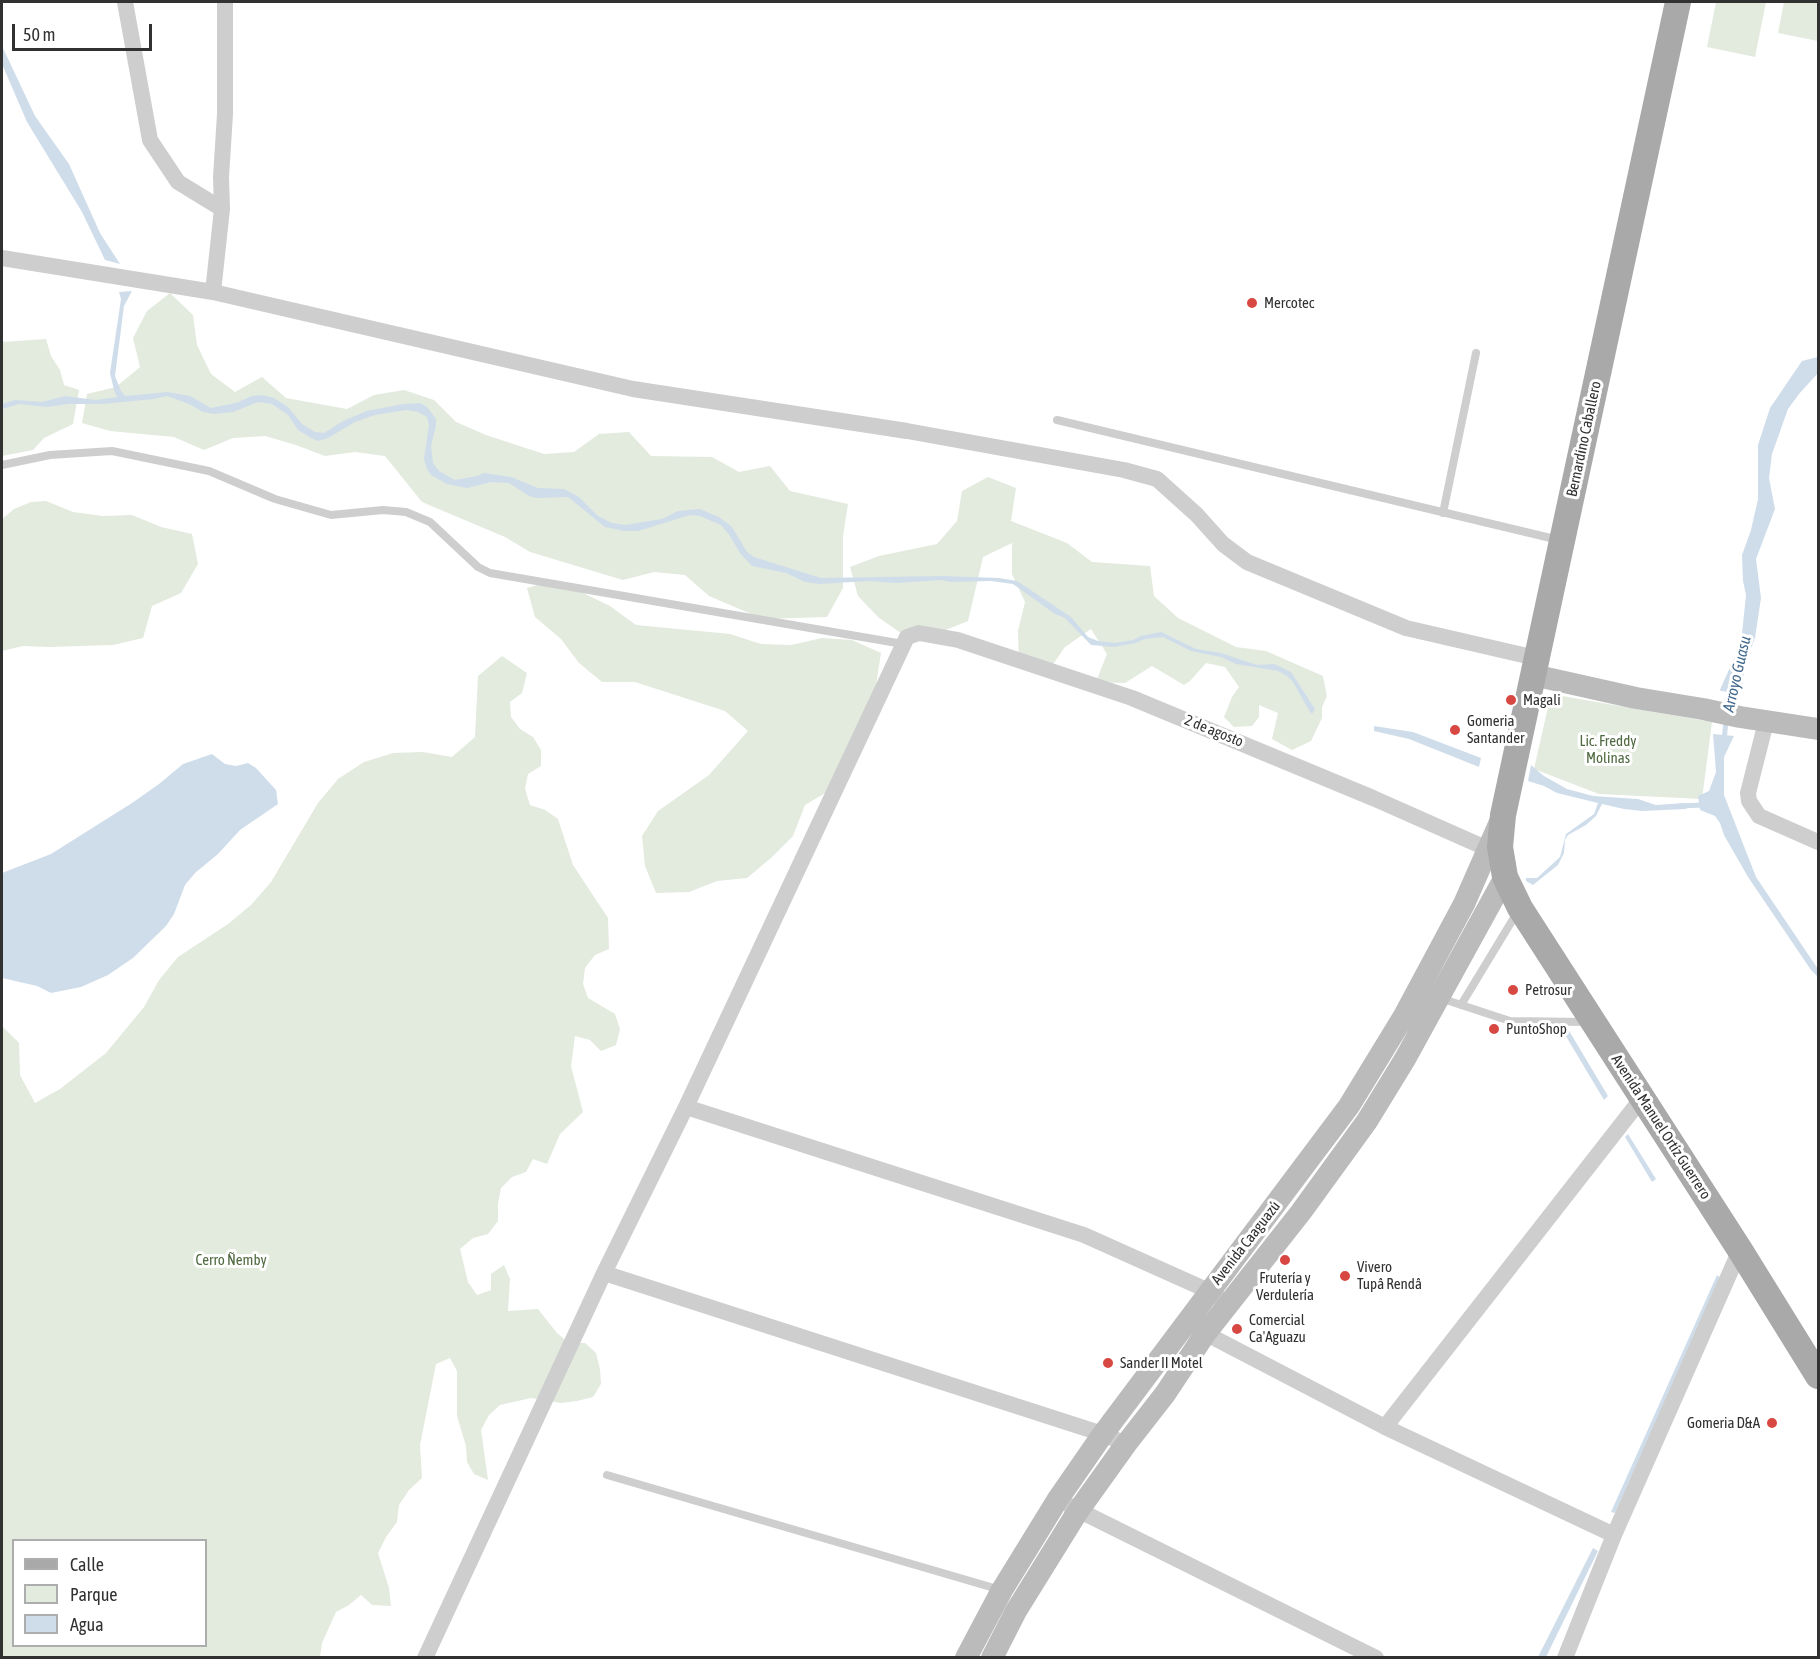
<!DOCTYPE html>
<meta charset="utf-8">
<style>
body{margin:0}
#map{position:relative;width:1820px;height:1659px;overflow:hidden;background:#fff;font-family:"Asap Condensed",sans-serif}
canvas{display:block}
.frame{position:absolute;inset:0;border:3px solid #313131;pointer-events:none}
.legend{position:absolute;left:12px;top:1539px;width:195px;height:108px;box-sizing:border-box;background:#fff;border:2px solid #adadad;margin:0;padding:8px 10px;list-style:none;font-size:18px;color:#313131}
.legend li{display:flex;align-items:center;gap:12px;height:30px}
.legend b{width:30px;border:2px solid #adadad}
.scale{position:absolute;left:12px;top:24px;width:140px;height:27px;box-sizing:border-box;border:3px solid #313131;border-top:0;padding-left:8px;font-size:18px;line-height:21px;white-space:nowrap;color:#313131;-webkit-text-stroke:4px #fff;paint-order:stroke}
</style>
<div id="map">
<canvas width="1820" height="1659"></canvas>
<div class="frame"></div>
<ul class="legend">
<li><b style="height:8px;background:#a9a9a9"></b>Calle</li>
<li><b style="height:16px;background:#e3eade"></b>Parque</li>
<li><b style="height:16px;background:#cfddeb"></b>Agua</li>
</ul>
<div class="scale">50 m</div>
</div>
<script>
const ctx = document.querySelector('canvas').getContext('2d');
ctx.lineJoin = 'round';
function paint(path, color) { ctx.fillStyle = color; ctx.fill(path, 'evenodd'); }
const shape = rows => new Path2D(rows.map(r => 'M' + r).join(''));
function trace(path, color, width, dash) { ctx.strokeStyle = color; ctx.lineWidth = width; ctx.lineCap = dash ? 'butt' : 'round'; ctx.setLineDash(dash || []); ctx.stroke(path); }
function drawText(font, color, halo, rows, align = 'center') {
  ctx.font = font + ' "Asap Condensed",sans-serif'; ctx.lineWidth = 6; ctx.setLineDash([]); ctx.textBaseline = 'middle'; ctx.strokeStyle = halo; ctx.fillStyle = color; for (const [text, x, y, turn = 0] of rows) {
    ctx.save(); ctx.translate(x, y); ctx.rotate((+turn || 0) * Math.PI / 180); ctx.textAlign = isNaN(turn) ? turn : align; if (halo) ctx.strokeText(text, 0, 0); ctx.fillText(text, 0, 0); ctx.restore();
  }
}
const green = shape([
 [1716,2,1766,2,1755,57,1707,47],
 [1784,2,1818,2,1818,41,1778,33],
 [170,293,193,315,197,345,211,374,235,392,262,377,286,398,347,409,374,395,404,390,434,400,456,422,486,435,544,454,574,452,599,434,629,432,651,456,712,457,739,472,770,466,790,491,848,504,843,536,843,588,827,617,763,619,709,596,685,575,654,572,623,580,530,552,505,537,422,502,385,456,355,452,325,456,296,445,265,436,233,438,204,450,174,437,110,431,82,423,87,394,116,387,140,367,133,338,147,311],
 [46,339,51,356,60,370,64,385,79,390,73,424,44,438,33,450,2,456,2,342],
 [988,477,1016,488,1011,521,1067,543,1092,562,1150,566,1154,596,1178,618,1236,647,1266,651,1323,676,1327,696,1322,707,1322,718,1311,741,1292,750,1272,739,1278,713,1259,705,1259,717,1252,726,1234,727,1224,717,1232,697,1239,687,1225,667,1206,663,1190,681,1184,685,1152,666,1125,683,1096,682,1107,654,1091,629,1065,647,1047,673,1019,664,1018,631,1025,602,1012,574,1012,543,983,557,968,621,938,633,905,636,878,617,858,596,850,567,879,556,937,544,957,521,962,491],
 [46,501,73,512,103,516,132,515,161,527,192,534,198,564,181,593,152,606,143,638,113,645,49,647,23,646,2,651,2,519,14,509,31,502],
 [556,580,610,606,636,625,730,634,761,644,791,645,822,638,852,640,881,653,874,698,832,789,805,805,793,836,771,858,747,878,717,881,689,892,656,893,645,866,642,836,658,811,709,775,748,731,725,711,635,682,602,682,579,663,561,639,535,617,527,588],
 [502,656,527,673,522,693,510,702,511,717,520,729,533,737,541,750,541,766,528,774,525,789,530,805,545,810,558,819,573,865,608,918,609,949,595,955,585,968,583,984,588,998,615,1014,620,1029,616,1045,601,1051,590,1040,575,1036,571,1066,583,1112,560,1134,547,1164,533,1159,526,1172,512,1177,501,1188,498,1204,498,1221,488,1234,473,1238,460,1249,468,1282,477,1295,491,1290,491,1274,504,1265,510,1279,508,1311,538,1309,557,1333,569,1343,585,1343,596,1353,600,1369,601,1384,593,1397,577,1401,561,1403,531,1398,500,1405,489,1415,481,1430,488,1480,474,1474,467,1462,466,1446,457,1416,457,1371,450,1358,436,1364,420,1445,422,1478,409,1490,399,1505,397,1522,386,1537,378,1553,389,1588,391,1606,372,1605,361,1595,349,1605,336,1612,322,1643,320,1657,2,1657,2,1026,19,1043,20,1075,35,1103,60,1089,106,1053,144,1007,159,980,178,957,228,924,251,905,271,882,318,803,338,779,364,762,393,753,423,752,452,757,475,737,478,676],
 [14,1540,206,1540,206,1646,14,1646],
 [1562,696,1712,722,1702,799,1599,794,1534,769,1548,707,1555,697]
]);
const water = shape([
 [2,46,35,116,69,164,100,233,120,264,105,260,82,212,27,122,2,64],
 [132,291,124,306,115,376,121,391,125,396,167,392,190,396,211,408,236,403,252,396,262,395,274,398,288,407,302,424,315,432,324,433,343,421,367,411,403,404,420,403,427,407,436,419,436,425,431,447,433,463,439,471,455,480,477,476,484,473,511,477,538,488,564,489,579,497,598,516,612,523,625,525,662,519,678,511,700,509,719,517,732,527,747,552,754,557,821,578,943,576,999,578,1017,581,1071,617,1088,637,1098,641,1115,643,1133,640,1141,636,1161,632,1196,649,1221,653,1257,665,1274,664,1291,672,1315,709,1312,714,1310,712,1293,682,1287,676,1278,671,1236,664,1221,657,1191,651,1163,637,1145,639,1135,643,1114,647,1091,645,1065,618,1055,614,1013,584,991,581,951,582,942,580,896,583,869,581,819,584,805,582,786,573,752,566,740,553,730,536,721,525,700,516,690,515,638,531,624,531,605,527,568,497,536,498,529,496,509,483,491,482,467,488,447,484,431,475,427,469,424,459,429,425,427,417,418,412,406,410,375,415,355,422,328,438,318,441,311,438,298,430,288,415,272,404,258,402,233,412,214,414,203,412,189,404,167,396,154,399,103,404,68,404,47,407,19,404,2,409,2,404,15,400,42,402,65,396,96,400,117,397,114,390,110,373,121,299,119,292],
 [1818,357,1818,373,1799,394,1788,409,1772,454,1769,478,1775,509,1756,559,1761,598,1755,638,1744,666,1743,684,1739,697,1718,694,1741,643,1746,595,1743,581,1742,555,1751,530,1758,499,1758,445,1770,408,1802,361],
 [1374,726,1413,732,1481,758,1479,767,1409,739,1374,731],
 [1713,734,1734,736,1724,757,1724,795,1756,877,1818,969,1818,977,1811,970,1748,877,1724,835,1720,823,1715,816,1700,810,1698,796,1709,791,1716,772],
 [212,754,225,764,236,766,248,763,256,768,276,790,278,804,240,830,218,854,195,873,185,885,174,914,166,926,133,958,108,975,81,987,51,993,37,986,2,978,2,873,51,854,132,803,159,784,183,764],
 [1531,765,1544,776,1567,789,1593,796,1638,799,1656,805,1685,803,1686,809,1642,811,1624,809,1602,804,1596,816,1586,825,1568,835,1565,840,1564,853,1558,865,1533,885,1526,881,1526,878,1537,878,1560,857,1566,834,1594,814,1598,803,1557,793,1544,786,1528,781],
 [1568,1029,1608,1096,1604,1100,1564,1033],
 [1628,1134,1656,1179,1652,1182,1625,1137],
 [1717,1275,1721,1278,1615,1513,1611,1512],
 [1593,1548,1598,1551,1546,1657,1538,1657]
]);
const pier = shape([
 [1717,690,1743,695,1739,700,1718,697,1715,694]
]);
const stream = shape([
 [1724,741,1726,721],
 [1680,806,1704,805]
]);
const lane = shape([
 [1057,420,1559,540],
 [2,465,50,455,112,451,209,471,275,499,331,515,383,510,406,512,430,522,478,567,490,573,903,644],
 [1443,513,1476,353],
 [1440,998,1510,1021,1588,1022],
 [1461,1005,1518,911],
 [607,1475,1001,1590]
]);
const street = shape([
 [125,2,150,140,178,182,222,209,213,292],
 [222,209,221,177,225,114,225,2],
 [2,258,213,292,633,389,907,431,1124,470,1157,479,1197,515,1223,544,1247,562,1406,628,1536,658],
 [1766,722,1748,793,1749,801,1759,816,1818,842],
 [686,1107,1084,1235,1209,1291,1218,1297],
 [604,1273,1103,1434,1126,1444],
 [1197,1329,1385,1427,1614,1535],
 [1385,1427,1642,1098],
 [1070,1506,1376,1658],
 [425,1658,604,1273,686,1107,907,637,919,633,958,640,1132,698,1373,798,1488,849,1494,858],
 [1565,1658,1614,1535,1740,1250]
]);
const secondary = shape([
 [1533,675,1636,698,1703,709,1740,717,1818,729],
 [966,1658,1002,1590,1058,1499,1103,1434,1349,1106,1404,1016,1464,904,1500,822],
 [992,1658,1016,1611,1078,1511,1126,1444,1165,1394,1205,1334,1301,1212,1367,1121,1405,1059,1505,877]
]);
const primary = shape([
 [1678,2,1503,815,1500,847,1505,877,1520,908,1740,1250,1818,1376]
]);
const markers = [
 [1252,303,6,"#d84843"],
 [1511,700,6,"#d84843"],
 [1455,730,6,"#d84843"],
 [1513,990,6,"#d84843"],
 [1494,1029,6,"#d84843"],
 [1285,1260,6,"#d84843"],
 [1345,1276,6,"#d84843"],
 [1237,1329,6,"#d84843"],
 [1108,1363,6,"#d84843"],
 [1772,1423,6,"#d84843"]
];
const poiNames = [
 ["Mercotec",1264,303],
 ["Magali",1523,700],
 ["Gomeria",1467,721],
 ["Santander",1467,738],
 ["Petrosur",1525,990],
 ["PuntoShop",1506,1029],
 ["Vivero",1357,1267],
 ["Tupâ Rendâ",1357,1284],
 ["Frutería y",1285,1278,"center"],
 ["Verdulería",1285,1295,"center"],
 ["Comercial",1249,1320],
 ["Ca'Aguazu",1249,1337],
 ["Sander II Motel",1120,1363],
 ["Gomeria D&A",1760,1423,"right"]
];
const streetNames = [
 ["Bernardino Caballero",1584,439,-78],
 ["2 de agosto",1214,731,22],
 ["Avenida Manuel Ortíz Guerrero",1661,1127,57],
 ["Avenida Caaguazú",1246,1243,-52]
];
const parkNames = [
 ["Lic. Freddy",1608,741],
 ["Molinas",1608,758],
 ["Cerro Ñemby",231,1260]
];
const waterNames = [
 ["Arroyo Guasu",1737,674,-77]
];
paint(green, '#e3eade');
paint(water, '#cfddeb');
paint(pier, '#fff');
trace(stream, '#cfddeb', 5);
trace(lane, '#cecece', 8);
trace(street, '#cecece', 16);
trace(secondary, '#bbb', 22);
trace(primary, '#a9a9a9', 26);
for (const [x, y, r, color] of markers) { const dot = new Path2D(); dot.arc(x, y, r, 0, 2 * Math.PI); ctx.fillStyle = color; ctx.fill(dot); trace(dot, '#fff', 2); }
drawText('15px', '#313131', '#fff', poiNames, 'left');
drawText('15px', '#313131', '#fff', streetNames);
drawText('15px', '#506a41', '#fff', parkNames);
drawText('italic 16px', '#446a8e', '#fff', waterNames);
</script>
